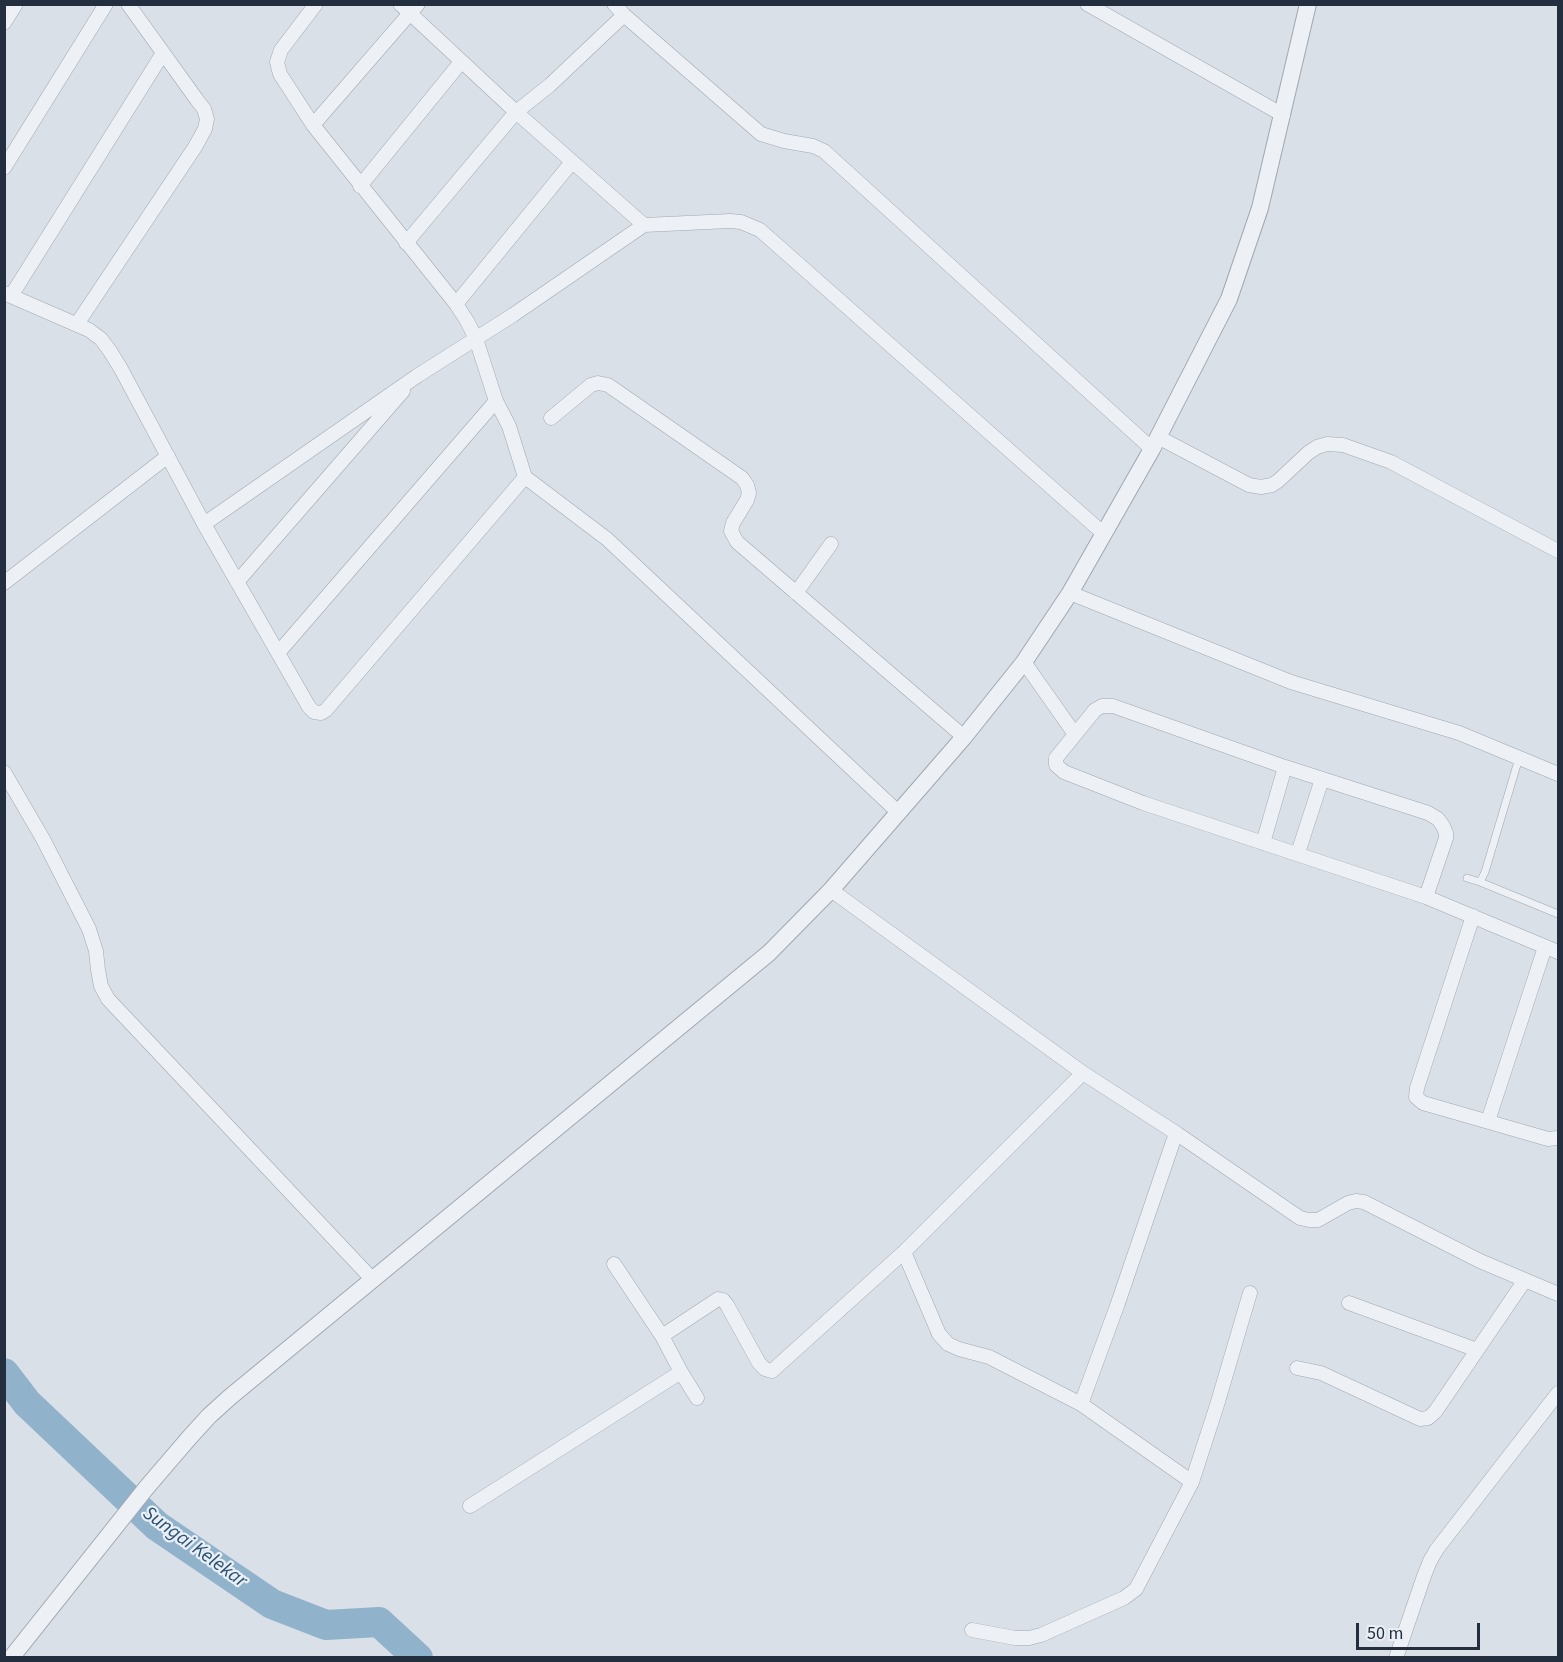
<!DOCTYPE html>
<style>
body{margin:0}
#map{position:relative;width:1563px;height:1662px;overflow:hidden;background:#dae0e7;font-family:"Source Sans 3",sans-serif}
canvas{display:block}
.frame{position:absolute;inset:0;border:6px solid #232f3e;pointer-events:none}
.scale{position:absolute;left:1356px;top:1623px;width:124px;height:27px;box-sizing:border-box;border:3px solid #232f3e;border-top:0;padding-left:8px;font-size:18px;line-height:21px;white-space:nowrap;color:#232f3e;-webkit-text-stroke:4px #e9eff4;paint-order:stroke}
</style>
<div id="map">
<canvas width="1563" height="1662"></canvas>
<div class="frame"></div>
<div class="scale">50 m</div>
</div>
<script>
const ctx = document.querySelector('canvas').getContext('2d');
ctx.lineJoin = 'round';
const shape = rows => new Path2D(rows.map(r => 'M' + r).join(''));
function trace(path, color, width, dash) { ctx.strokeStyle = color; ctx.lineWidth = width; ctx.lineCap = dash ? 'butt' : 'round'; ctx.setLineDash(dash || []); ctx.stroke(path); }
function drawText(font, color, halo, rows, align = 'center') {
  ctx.font = font + ' "Source Sans 3",sans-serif'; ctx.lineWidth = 4.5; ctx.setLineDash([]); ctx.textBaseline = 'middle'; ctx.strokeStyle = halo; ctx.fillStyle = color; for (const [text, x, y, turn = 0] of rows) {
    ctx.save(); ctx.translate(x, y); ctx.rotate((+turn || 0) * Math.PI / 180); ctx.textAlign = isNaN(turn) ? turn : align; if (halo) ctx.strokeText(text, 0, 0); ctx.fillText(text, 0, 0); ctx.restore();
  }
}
const river = shape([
 [4,1373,27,1403,157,1526,272,1604,326,1625,379,1622,418,1658]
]);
const service = shape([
 [1467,878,1480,882,1485,872,1519,758],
 [1480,882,1558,914]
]);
const minor = shape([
 [316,4,281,50,277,62,280,74,313,125,456,304,467,321,476,339,496,401,509,426,525,477,607,539,899,813],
 [400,4,516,112,644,225,730,221,741,222,760,230,1104,534],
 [614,4,624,15,761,134,784,141,813,146,824,151,1152,449],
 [1087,4,1283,115],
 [4,23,16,4],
 [313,125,418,4],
 [4,168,106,4],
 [360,186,461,62],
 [406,243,516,112,550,85,624,15],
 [4,293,89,330,101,339,110,351,121,369,204,524,309,707,314,712,321,713,326,710,525,477],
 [11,296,163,53],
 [456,304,572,162],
 [77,324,195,147,205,129,207,119,204,109,197,100,128,4],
 [551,418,591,385,598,383,608,385,742,478,747,485,749,493,747,500,733,523,731,531,737,542,964,737],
 [1158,437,1249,485,1261,487,1272,485,1278,481,1308,453,1317,447,1327,444,1343,445,1391,462,1558,551],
 [204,524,417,376,513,315,644,225],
 [237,582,403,391],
 [4,583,168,456],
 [796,593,831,544],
 [1070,593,1291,682,1459,733,1558,774],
 [278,653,496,401],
 [1024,662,1074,733],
 [4,772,43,839,89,929,96,951,98,970,101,986,108,999,373,1280],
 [1263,843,1285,767],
 [1298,853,1322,779],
 [831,890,1083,1073,1176,1133,1300,1218,1309,1220,1318,1220,1348,1203,1356,1201,1364,1202,1480,1261,1558,1294],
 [1426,897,1446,838,1446,833,1443,826,1438,819,1428,813,1285,767,1113,706,1102,706,1095,710,1056,758,1056,765,1064,772,1143,803,1426,897,1558,952],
 [1473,916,1417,1088,1416,1097,1423,1103,1548,1139,1558,1138],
 [1488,1121,1545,947],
 [904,1252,939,1334,948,1344,959,1349,989,1357,1081,1404,1192,1482],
 [614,1264,662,1336],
 [1349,1303,1477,1350],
 [1297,1368,1321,1373,1420,1419,1428,1418,1435,1412,1525,1280],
 [681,1372,697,1398],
 [1081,1404,1117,1306,1176,1133],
 [470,1506,681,1372,662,1336,718,1299,723,1300,727,1305,759,1363,765,1369,772,1371,904,1252,1083,1073],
 [972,1630,1015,1638,1029,1638,1041,1635,1124,1598,1136,1589,1192,1482,1217,1405,1250,1293],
 [1396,1658,1424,1576,1430,1561,1437,1549,1558,1393]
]);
const tertiary = shape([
 [11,1658,147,1487,189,1438,209,1416,230,1397,769,953,831,890,964,737,1024,662,1070,593,1152,449,1229,299,1260,208,1308,4]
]);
const waterNames = [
 ["Sungai Kelekar",194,1548,36]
];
trace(river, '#91b2cb', 30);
trace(service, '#9fa7b1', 8);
trace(minor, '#9fa7b1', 15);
trace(tertiary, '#9fa7b1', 18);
trace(service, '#edf0f5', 7);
trace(minor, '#edf0f5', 14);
trace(tertiary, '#edf0f5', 16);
drawText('italic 20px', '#2a5175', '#e9eff4', waterNames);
</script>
